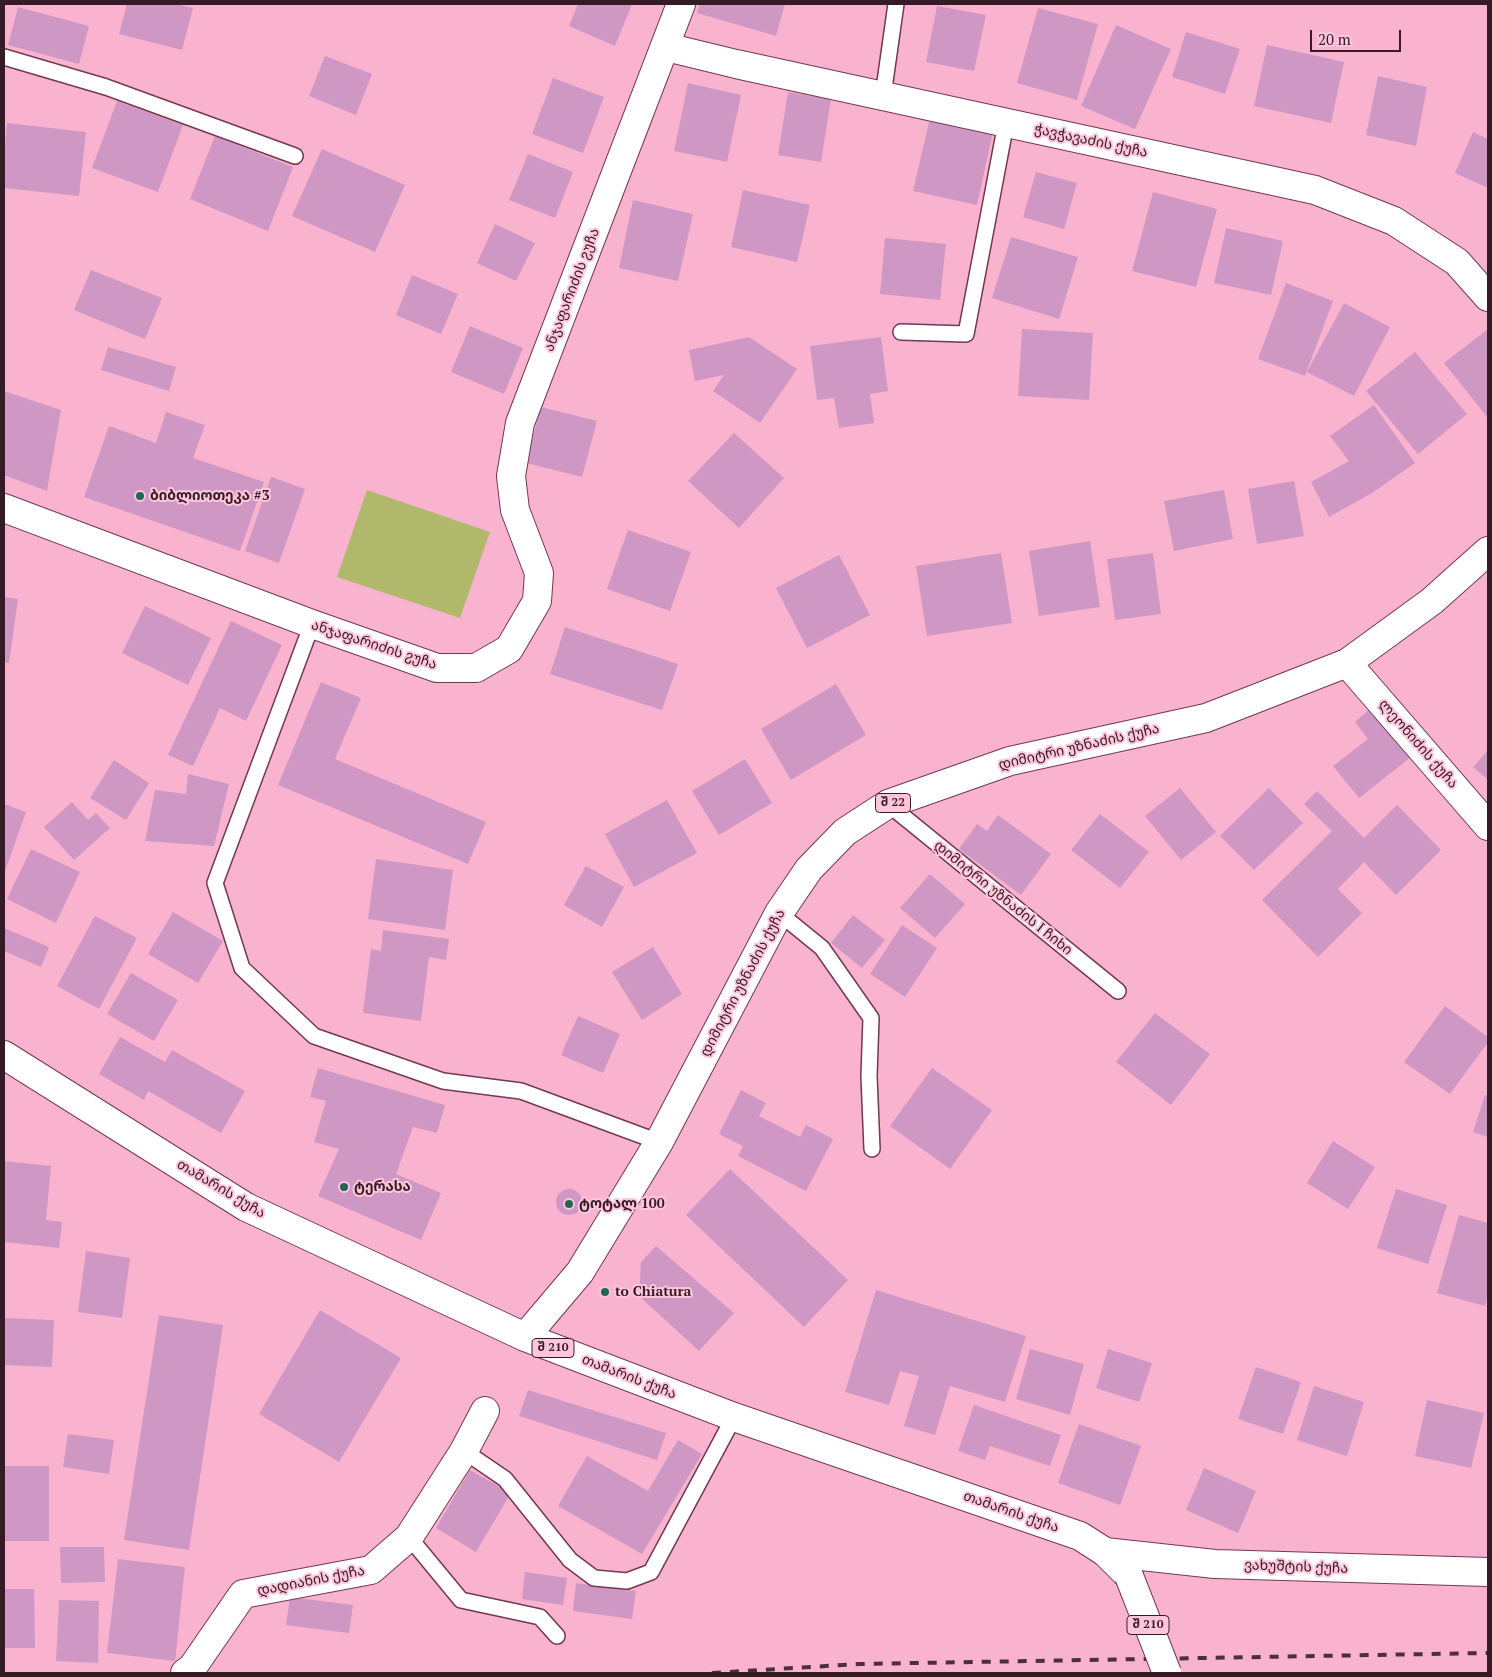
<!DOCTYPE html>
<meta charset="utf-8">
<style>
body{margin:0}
#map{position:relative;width:1492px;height:1677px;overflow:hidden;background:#f9b3cf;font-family:"PT Serif",serif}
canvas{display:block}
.frame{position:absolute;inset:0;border:5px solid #351b26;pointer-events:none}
.scale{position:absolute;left:1310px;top:30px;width:91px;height:22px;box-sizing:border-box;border:2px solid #351b26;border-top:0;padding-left:6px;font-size:15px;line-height:18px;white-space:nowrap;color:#351b26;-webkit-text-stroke:4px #fec5db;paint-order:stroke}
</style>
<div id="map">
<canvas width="1492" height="1677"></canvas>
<div class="frame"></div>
<div class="scale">20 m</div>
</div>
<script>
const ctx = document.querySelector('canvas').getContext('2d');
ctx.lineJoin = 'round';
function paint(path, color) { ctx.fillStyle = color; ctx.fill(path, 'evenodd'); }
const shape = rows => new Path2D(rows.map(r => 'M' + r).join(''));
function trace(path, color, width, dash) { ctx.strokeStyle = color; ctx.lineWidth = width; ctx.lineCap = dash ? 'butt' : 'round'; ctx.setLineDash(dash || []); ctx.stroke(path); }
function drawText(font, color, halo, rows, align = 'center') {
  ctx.font = font + ' "PT Serif","Noto Sans Georgian",serif'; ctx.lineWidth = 4; ctx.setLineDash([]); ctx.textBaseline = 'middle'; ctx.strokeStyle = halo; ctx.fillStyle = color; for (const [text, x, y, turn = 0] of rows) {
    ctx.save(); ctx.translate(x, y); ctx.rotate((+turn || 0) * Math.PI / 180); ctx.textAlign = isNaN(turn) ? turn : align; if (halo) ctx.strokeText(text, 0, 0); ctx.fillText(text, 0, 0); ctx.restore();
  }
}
const green = shape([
 [367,490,490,532,460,618,337,577]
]);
const building = shape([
 [127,4,176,4,193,8,182,50,119,34],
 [578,4,632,4,615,46,569,26],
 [700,4,785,4,776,36,697,13],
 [937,6,986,15,974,71,926,62],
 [18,7,89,26,79,64,8,45],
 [1038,8,1098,24,1077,100,1017,83],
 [1116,25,1171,49,1135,129,1081,106],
 [1186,32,1240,49,1225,94,1172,77],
 [1267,45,1344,62,1331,123,1254,106],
 [325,56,372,74,356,115,309,96],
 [1378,76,1427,87,1416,146,1366,135],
 [553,78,604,97,583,153,532,134],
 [688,83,741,95,727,162,674,151],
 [788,92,831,99,821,162,778,155],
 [117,101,183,125,158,192,92,168],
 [930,118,993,132,977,205,913,191],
 [7,123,86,132,79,196,4,188,4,156],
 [1473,132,1488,139,1488,188,1455,173],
 [215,136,293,167,268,231,190,199],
 [322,149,405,185,375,252,292,216],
 [528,154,573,172,555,218,509,200],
 [1036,172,1077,183,1064,229,1023,217],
 [743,190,810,205,797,262,731,247],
 [1153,192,1217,209,1196,287,1132,271],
 [633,200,693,214,678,281,619,268],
 [495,224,535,243,516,281,477,263],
 [1226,228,1283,241,1271,295,1214,283],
 [1011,237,1078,257,1059,319,992,298],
 [885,238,946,244,940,300,880,294],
 [91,270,162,298,145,339,74,310],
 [412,275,458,294,441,334,396,315],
 [1286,283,1333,301,1305,376,1258,359],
 [1344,303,1390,327,1354,396,1307,372],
 [470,326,523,348,504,394,451,372],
 [1022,329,1093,333,1089,400,1018,396],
 [1488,329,1488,418,1444,363],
 [749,337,797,369,760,423,713,391,724,375,695,381,689,350],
 [881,337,888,391,870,394,874,423,839,428,834,398,817,400,810,346],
 [108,347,176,367,169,391,101,370],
 [1415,352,1467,414,1418,454,1366,391],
 [4,391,61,410,47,491,4,475],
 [1374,405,1415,463,1372,493,1329,517,1311,482,1349,461,1330,436],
 [541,407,597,421,582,477,526,463],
 [166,412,205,425,193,458,264,482,240,551,84,497,109,426,156,443],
 [734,433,784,478,739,528,688,481],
 [271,477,305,489,279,563,245,551],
 [1294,481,1304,536,1257,544,1248,489],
 [1224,490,1233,539,1174,551,1164,501],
 [628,530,691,552,670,611,607,589],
 [1090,541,1100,607,1039,616,1029,551],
 [1001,553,1012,623,927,636,916,566],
 [1153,553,1161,614,1115,620,1107,559],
 [839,555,870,615,807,648,776,588],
 [4,597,18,599,9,663,4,662],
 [145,606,211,638,188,685,122,653],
 [231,621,282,645,246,721,220,708,193,766,168,755],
 [565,627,678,664,662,710,550,674],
 [321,682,361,698,335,759,486,822,468,864,278,785],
 [836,684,866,735,791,780,761,729],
 [1371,708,1411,757,1359,798,1333,766,1368,739,1355,722],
 [1488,750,1488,780,1473,767],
 [745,759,772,803,719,835,692,791],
 [114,760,149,783,126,820,90,798],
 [188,774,229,784,214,846,145,841,155,790,186,794],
 [1180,788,1216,832,1181,860,1145,816],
 [1269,788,1303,823,1254,870,1220,836],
 [1317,791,1364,838,1397,805,1441,850,1396,895,1364,862,1338,889,1362,913,1318,957,1262,900,1332,831,1304,804],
 [667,800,697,853,634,887,605,834],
 [72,802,88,820,96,813,110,828,74,860,44,827],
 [4,804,26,812,4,874],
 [1100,814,1149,852,1120,888,1071,850],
 [998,815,1051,854,1021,895,959,849,977,824,987,831],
 [31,849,80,872,56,923,7,899],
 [376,859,453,870,445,930,368,919],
 [586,866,624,887,602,927,564,905],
 [930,874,965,904,935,938,900,908],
 [173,912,223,941,198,983,148,954],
 [853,915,885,940,862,968,831,943],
 [95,916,137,938,99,1009,57,986],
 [902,925,937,948,905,997,870,974],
 [4,928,49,947,41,967,4,951],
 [383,930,449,939,446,960,429,957,421,1021,363,1013,371,949,381,951],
 [653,947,682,994,642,1020,612,972],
 [131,973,178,1000,154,1041,107,1014],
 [1445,1006,1488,1037,1488,1042,1450,1094,1404,1062],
 [1155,1013,1210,1054,1171,1105,1116,1062],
 [578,1016,620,1034,603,1073,561,1055],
 [120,1037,165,1062,172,1050,245,1091,221,1133,148,1091,144,1100,99,1074],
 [318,1068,445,1105,437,1133,413,1127,396,1174,441,1193,421,1240,318,1196,339,1149,314,1142,326,1101,310,1097],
 [932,1068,992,1110,950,1169,890,1126],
 [741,1090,766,1103,759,1116,800,1137,806,1125,833,1139,806,1191,738,1156,743,1146,719,1134],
 [1485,1095,1488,1096,1488,1137,1473,1132],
 [1333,1141,1375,1167,1348,1209,1307,1183],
 [4,1161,51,1166,46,1220,62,1222,59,1248,4,1242],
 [730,1169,848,1280,804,1327,686,1215],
 '556 1202a13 13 0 1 1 26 0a13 13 0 1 1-26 0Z',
 [1396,1189,1447,1205,1428,1264,1377,1248],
 [1459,1215,1488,1223,1488,1293,1485,1306,1437,1293],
 [656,1246,734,1313,699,1351,639,1296,641,1262],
 [86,1251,130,1258,122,1318,78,1312],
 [876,1290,1026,1336,1005,1402,950,1386,935,1435,904,1426,919,1376,900,1371,889,1405,845,1392],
 [320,1310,401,1358,339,1462,259,1414],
 [159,1315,223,1325,189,1550,124,1540],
 [4,1318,54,1320,52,1367,4,1365],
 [1030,1349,1084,1364,1070,1415,1016,1399],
 [1108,1349,1152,1363,1139,1402,1096,1388],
 [1256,1367,1301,1382,1283,1434,1238,1419],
 [1314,1386,1364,1402,1347,1456,1297,1440],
 [528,1390,666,1433,657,1460,519,1416],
 [1427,1400,1484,1413,1471,1468,1415,1456],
 [974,1405,1061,1435,1050,1466,990,1446,985,1460,958,1451],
 [1079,1424,1141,1446,1120,1505,1058,1483],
 [68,1434,114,1440,109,1474,63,1467],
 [678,1440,702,1454,642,1554,558,1506,587,1456,648,1491],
 [4,1466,49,1466,49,1541,4,1541],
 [1204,1468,1256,1491,1238,1533,1186,1510],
 [470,1470,511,1493,476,1552,436,1528],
 [60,1547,104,1547,105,1582,61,1583],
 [118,1559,185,1567,175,1661,107,1653],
 [525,1572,567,1578,563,1605,522,1599],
 [576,1583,636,1591,632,1619,573,1611],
 [4,1589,34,1589,35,1648,4,1648],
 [290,1597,353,1605,349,1633,286,1625],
 [59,1600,99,1601,98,1663,56,1661]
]);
const service = shape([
 [4,57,106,87,295,156],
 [883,96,896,4],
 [901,332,966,334,1006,123],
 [312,624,215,883,242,968,314,1036,443,1081,521,1091,659,1142],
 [888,804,1118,991],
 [779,913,822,948,871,1018,869,1076,872,1149],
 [464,1451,505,1479,570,1560,594,1578,627,1581,651,1572,734,1417],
 [409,1537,461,1600,540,1617,557,1636]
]);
const minor = shape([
 [666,47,736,64,1315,190,1394,221,1457,262,1488,297],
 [4,508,312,624,437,668,476,668,509,649,537,601,539,573,515,510,511,476,520,423,681,4],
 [1347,663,1488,826],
 [185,1673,192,1668,243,1594,371,1570,409,1537,464,1451,485,1411]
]);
const tertiary = shape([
 [1105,1552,1215,1564,1488,1572]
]);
const primary = shape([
 [4,1055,246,1207,525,1337,734,1417,1080,1536,1105,1552,1129,1576],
 [525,1337,580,1272,659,1142,779,913,809,869,845,832,888,804,1010,761,1206,718,1347,663,1432,601,1488,551]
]);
const rail = shape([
 [712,1673,859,1664,1488,1653]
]);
const primaryBridge = shape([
 [1129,1576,1167,1673]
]);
const markers = [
 [140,496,5,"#226554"],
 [344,1187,5,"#226554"],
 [569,1204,5,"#226554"],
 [605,1292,5,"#226554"]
];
const shields = [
 [893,803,35],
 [553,1348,42],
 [1148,1625,42]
];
const shieldNames = [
 ["შ 22",893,803],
 ["შ 210",553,1348],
 ["შ 210",1148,1625]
];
const streetNames = [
 ["ჭავჭავაძის ქუჩა",1091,141,12],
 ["ანჯაფარიძის ჷუჩა",572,290,-69],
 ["ანჯაფარიძის ჷუჩა",374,645,18],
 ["ლეონიძის ქუჩა",1418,744,49],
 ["დიმიტრი უზნაძის ქუჩა",1079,747,-13],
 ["დიმიტრი უზნაძის I ჩიხი",1003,898,39],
 ["დიმიტრი უზნაძის ქუჩა",743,983,-62],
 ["თამარის ქუჩა",221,1189,31],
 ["თამარის ქუჩა",629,1377,21],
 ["თამარის ქუჩა",1011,1512,19],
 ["ვახუშტის ქუჩა",1296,1567,2],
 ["დადიანის ქუჩა",311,1581,-11]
];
const poiNames = [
 ["ბიბლიოთეკა #3",150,496],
 ["ტერასა",354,1187],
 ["ტოტალ 100",579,1204],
 ["to Chiatura",615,1292]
];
paint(green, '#b0b86b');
paint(building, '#cf98c4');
trace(service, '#733852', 18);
trace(minor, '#733852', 30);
trace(tertiary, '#733852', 30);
trace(primary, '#733852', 30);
trace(service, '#fff', 15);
trace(minor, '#fff', 28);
trace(tertiary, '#fff', 28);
trace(primary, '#fff', 28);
trace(rail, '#4d2e3b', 4, [9, 9]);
trace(primaryBridge, '#733852', 30, []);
trace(primaryBridge, '#fff', 28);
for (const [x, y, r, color] of markers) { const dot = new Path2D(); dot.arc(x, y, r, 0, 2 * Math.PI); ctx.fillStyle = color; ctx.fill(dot); trace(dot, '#fec5db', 2); }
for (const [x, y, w] of shields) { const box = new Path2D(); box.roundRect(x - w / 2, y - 9.5, w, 19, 4); ctx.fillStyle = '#fec5db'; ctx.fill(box); trace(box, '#351b26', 1); }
drawText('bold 12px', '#351b26', null, shieldNames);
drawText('14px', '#351b26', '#fec5db', streetNames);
drawText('bold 14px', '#351b26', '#fec5db', poiNames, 'left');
</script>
